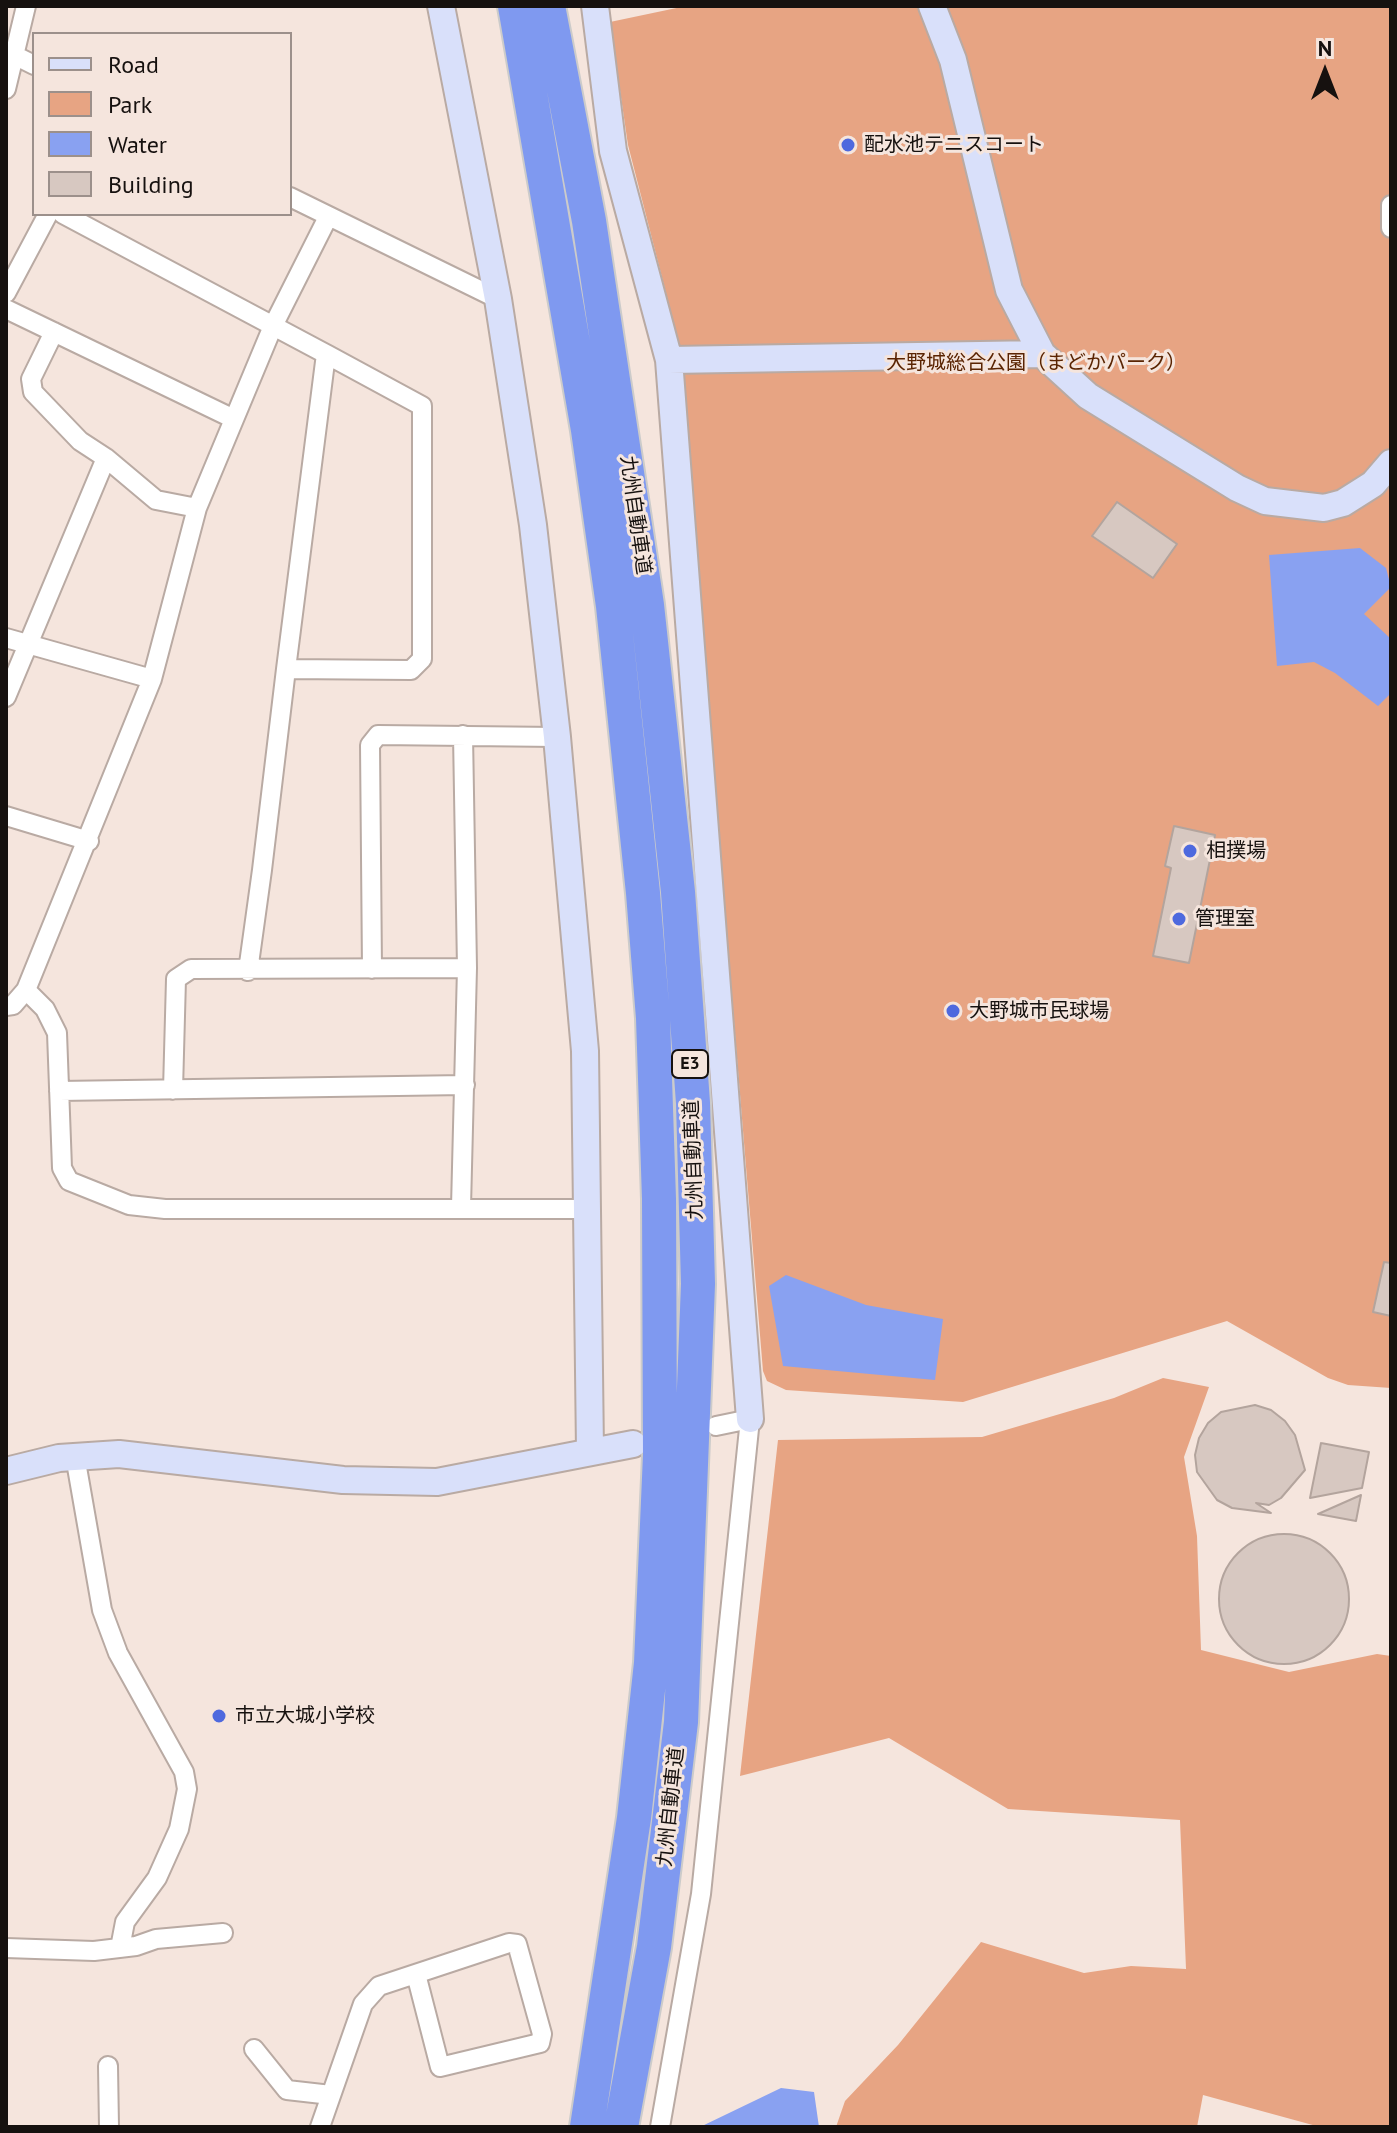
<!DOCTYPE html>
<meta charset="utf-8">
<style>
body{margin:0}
#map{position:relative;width:1397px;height:2133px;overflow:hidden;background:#f5e5dd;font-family:"PT Sans",sans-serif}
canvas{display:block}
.frame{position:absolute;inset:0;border:8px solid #16110f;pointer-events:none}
.legend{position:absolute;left:32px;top:32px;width:260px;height:184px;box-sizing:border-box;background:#f5e5dd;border:2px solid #9c908b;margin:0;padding:10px 14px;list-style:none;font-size:24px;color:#16110f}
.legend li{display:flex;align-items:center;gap:16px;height:40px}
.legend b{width:40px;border:2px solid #9c908b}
.north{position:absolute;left:1285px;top:32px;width:80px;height:80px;-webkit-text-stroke:6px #f5e5dd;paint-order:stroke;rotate:0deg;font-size:22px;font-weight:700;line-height:32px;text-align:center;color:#16110f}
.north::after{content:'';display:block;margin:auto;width:28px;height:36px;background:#16110f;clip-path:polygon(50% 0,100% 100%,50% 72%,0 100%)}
</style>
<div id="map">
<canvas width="1397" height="2133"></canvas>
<div class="frame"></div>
<ul class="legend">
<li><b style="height:10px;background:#d9e0fa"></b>Road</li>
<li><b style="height:22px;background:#e7a483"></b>Park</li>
<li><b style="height:22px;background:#89a1f1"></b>Water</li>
<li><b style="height:22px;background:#d7c8c1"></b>Building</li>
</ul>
<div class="north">N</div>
</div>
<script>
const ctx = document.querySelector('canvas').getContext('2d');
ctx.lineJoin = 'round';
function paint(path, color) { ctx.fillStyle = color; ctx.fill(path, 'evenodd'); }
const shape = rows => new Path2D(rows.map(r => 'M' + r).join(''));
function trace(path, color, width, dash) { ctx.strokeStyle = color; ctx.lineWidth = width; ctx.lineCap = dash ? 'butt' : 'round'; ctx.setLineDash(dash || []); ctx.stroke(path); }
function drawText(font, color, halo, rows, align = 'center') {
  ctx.font = font + ' "PT Sans","Noto Sans JP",sans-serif'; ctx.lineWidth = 6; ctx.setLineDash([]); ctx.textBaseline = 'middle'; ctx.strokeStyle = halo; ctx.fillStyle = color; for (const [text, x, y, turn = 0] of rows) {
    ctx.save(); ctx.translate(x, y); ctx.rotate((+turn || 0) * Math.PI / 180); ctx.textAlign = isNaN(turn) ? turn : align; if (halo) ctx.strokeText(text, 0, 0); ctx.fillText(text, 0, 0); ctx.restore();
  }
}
const green = shape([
 [686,6,1391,6,1391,1388,1348,1385,1328,1378,1227,1321,963,1402,786,1390,767,1381,763,1371,677,336,628,145,610,22],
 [1163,1378,1209,1387,1184,1457,1197,1536,1201,1650,1289,1672,1377,1654,1391,1656,1391,2127,1320,2127,1203,2095,1197,2127,836,2127,845,2101,898,2045,981,1942,1084,1973,1131,1966,1186,1969,1180,1820,1008,1809,889,1738,740,1776,778,1440,982,1437,1114,1398]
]);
const water = shape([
 [1360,548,1386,568,1391,587,1364,614,1391,639,1391,693,1378,706,1335,673,1314,662,1277,666,1269,555],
 [786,1275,866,1305,943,1319,935,1380,783,1366,769,1286],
 [781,2088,814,2092,819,2127,700,2127]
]);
const building = shape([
 [1117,502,1177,544,1153,578,1092,536,1117,502],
 [1174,826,1215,835,1189,963,1153,956,1171,868,1165,866,1174,826],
 [1384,1262,1391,1263,1391,1316,1373,1312,1384,1262],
 [1255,1405,1271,1410,1285,1421,1295,1435,1305,1470,1281,1498,1269,1505,1256,1503,1271,1513,1232,1508,1217,1500,1197,1472,1195,1455,1199,1438,1208,1423,1221,1412,1255,1405],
 [1321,1443,1369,1452,1362,1488,1310,1498,1321,1443],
 [1361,1495,1356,1521,1318,1514,1361,1495],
 '1219 1599a65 65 0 1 1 130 0a65 65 0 1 1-130 0Z'
]);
const street = shape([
 [6,51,34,65],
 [6,89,26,6],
 [290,197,498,299],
 [1391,205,1391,228],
 [63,214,326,354],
 [6,293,48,214],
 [6,309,234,419],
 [54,332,31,379,33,392,80,441,106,458],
 [197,508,273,326,328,217],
 [6,638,152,679],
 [6,697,106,458,156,500,197,508,152,679,26,990,13,1005,6,1006],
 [6,816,89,841],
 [372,969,370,745,378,735,557,737],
 [248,971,262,870,286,669,326,354,422,406,422,659,411,670,286,669],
 [26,990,45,1009,57,1033,62,1168,69,1181,129,1205,165,1209,589,1209],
 [173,1090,176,979,191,969,467,968],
 [59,1091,465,1085],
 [461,1207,467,968,463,735],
 [75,1456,102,1610,118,1653,184,1772,187,1789,179,1829,157,1878,125,1922,120,1948],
 [6,1948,94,1951,136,1946,156,1939,223,1933],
 [254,2049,287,2090,331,2095],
 [108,2066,109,2127],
 [320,2127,363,2004,379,1986,509,1943,517,1944,542,2034,540,2043,440,2067,416,1974],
 [660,2127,701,1894,750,1419,716,1426]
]);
const secondary = shape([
 [441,6,498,299,533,525,557,737,585,1051,590,1451],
 [595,6,613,151,669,360,750,1419],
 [932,6,953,60,1009,290,1042,354],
 [669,360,1042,354,1088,396,1237,488,1265,501,1324,508,1343,503,1373,484,1391,463],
 [6,1471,59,1458,119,1454,343,1480,437,1482,633,1444]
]);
const highway = shape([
 [515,6,588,430,613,606,643,893,653,1018,659,1199,660,1455,651,1663,634,1818,587,2127],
 [548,6,589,221,647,605,678,892,693,1103,698,1284,681,1722,654,1947,621,2127]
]);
const markers = [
 [848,145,8,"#4e69de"],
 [1190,851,8,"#4e69de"],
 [1179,919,8,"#4e69de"],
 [953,1011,8,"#4e69de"],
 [219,1716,8,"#4e69de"]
];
const shields = [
 [690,1064,36]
];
const shieldNames = [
 ["E3",690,1064]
];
const poiNames = [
 ["配水池テニスコート",864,145],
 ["相撲場",1206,851],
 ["管理室",1195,919],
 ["大野城市民球場",969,1011],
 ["市立大城小学校",235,1716]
];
const parkNames = [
 ["大野城総合公園（まどかパーク）",1036,363]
];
const streetNames = [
 ["九州自動車道",635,515,82],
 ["九州自動車道",694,1160,-92],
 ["九州自動車道",671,1807,-84]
];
paint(green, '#e7a483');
paint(water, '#89a1f1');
paint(building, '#d7c8c1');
trace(building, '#b3a49d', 2);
trace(street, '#b9aaa3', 22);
trace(secondary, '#b9aaa3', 30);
trace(highway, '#cccbca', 38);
trace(street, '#fff', 18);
trace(secondary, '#d9e0fa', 26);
trace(highway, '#7f99f0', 34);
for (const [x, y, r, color] of markers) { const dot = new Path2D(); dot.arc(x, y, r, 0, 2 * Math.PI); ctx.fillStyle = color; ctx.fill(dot); trace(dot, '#f5e5dd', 3); }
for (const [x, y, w] of shields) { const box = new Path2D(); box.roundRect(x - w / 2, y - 14, w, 28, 6); ctx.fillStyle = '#f5e5dd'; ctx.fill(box); trace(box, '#16110f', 2); }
drawText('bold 18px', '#16110f', null, shieldNames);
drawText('20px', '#16110f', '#f5e5dd', poiNames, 'left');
drawText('20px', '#5a2402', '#f5e5dd', parkNames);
drawText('20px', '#16110f', '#f5e5dd', streetNames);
</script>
